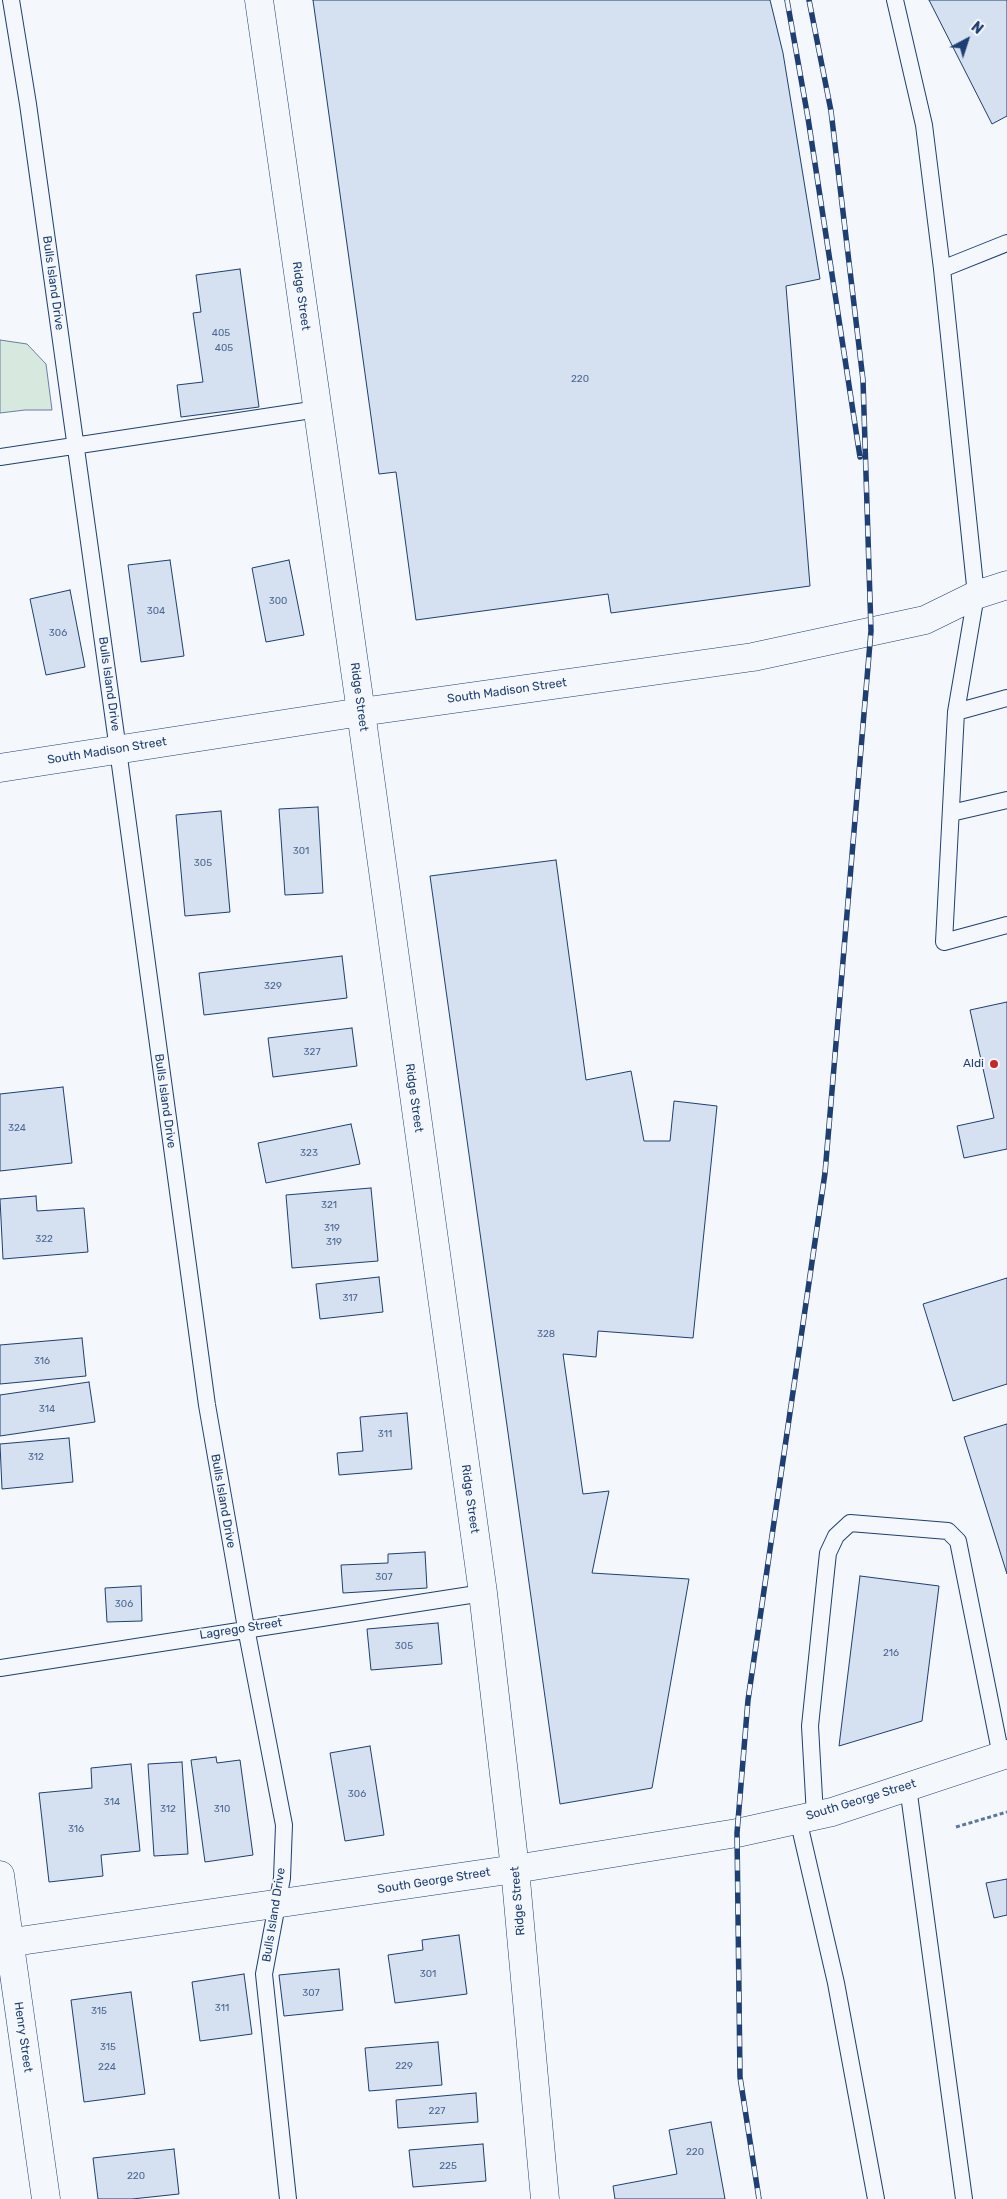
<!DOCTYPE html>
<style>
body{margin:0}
#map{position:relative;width:1007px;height:2199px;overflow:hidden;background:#f4f7fb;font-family:Rubik,sans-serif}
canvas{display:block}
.north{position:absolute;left:942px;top:15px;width:50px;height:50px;-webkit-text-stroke:4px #f4f7fb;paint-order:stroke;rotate:40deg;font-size:14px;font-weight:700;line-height:20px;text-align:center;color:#1d3f73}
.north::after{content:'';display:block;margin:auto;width:18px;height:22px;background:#1d3f73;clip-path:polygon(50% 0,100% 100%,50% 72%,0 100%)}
</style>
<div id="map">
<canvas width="1007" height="2199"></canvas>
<div class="north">N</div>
</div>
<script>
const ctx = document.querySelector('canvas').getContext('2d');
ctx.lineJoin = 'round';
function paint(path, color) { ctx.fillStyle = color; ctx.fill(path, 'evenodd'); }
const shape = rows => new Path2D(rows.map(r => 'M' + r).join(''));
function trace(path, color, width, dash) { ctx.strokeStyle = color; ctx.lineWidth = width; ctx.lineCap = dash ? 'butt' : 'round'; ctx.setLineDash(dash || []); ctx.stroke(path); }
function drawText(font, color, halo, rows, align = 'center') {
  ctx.font = font + ' Rubik,sans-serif'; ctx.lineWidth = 4; ctx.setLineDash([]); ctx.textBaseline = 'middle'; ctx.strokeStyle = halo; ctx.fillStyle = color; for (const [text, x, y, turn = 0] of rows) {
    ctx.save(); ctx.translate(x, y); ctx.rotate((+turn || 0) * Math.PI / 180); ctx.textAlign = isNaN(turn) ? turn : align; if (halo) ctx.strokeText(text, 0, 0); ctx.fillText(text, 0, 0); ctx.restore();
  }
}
const green = shape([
 [0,340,27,344,46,364,52,410,25,410,0,413,0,340]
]);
const building = shape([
 [313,0,770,0,783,53,820,279,786,286,810,586,611,613,608,594,416,620,396,472,379,474,313,0],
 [929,0,1007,0,1007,116,992,124,929,0],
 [240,269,259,407,181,417,177,385,203,382,193,313,201,312,196,275,240,269],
 [170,560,184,656,141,662,128,565,170,560],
 [289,560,304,635,266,642,252,568,289,560],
 [70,590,85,667,46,675,30,599,70,590],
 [318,807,323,893,285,895,279,809,318,807],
 [221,811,230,912,185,916,176,815,221,811],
 [556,860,586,1080,631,1071,644,1141,670,1141,674,1101,717,1106,693,1338,598,1331,596,1357,563,1354,583,1494,609,1491,592,1573,689,1579,652,1788,560,1804,430,876,556,860],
 [342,956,347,998,204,1015,199,973,342,956],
 [1007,1002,1007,1149,964,1158,957,1126,994,1118,970,1010,1007,1002],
 [352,1028,357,1066,273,1077,268,1038,352,1028],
 [63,1087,72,1163,0,1171,0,1094,63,1087],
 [351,1124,360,1164,266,1183,258,1143,351,1124],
 [371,1188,378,1261,292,1268,286,1195,371,1188],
 [36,1196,37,1211,84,1208,88,1252,3,1259,0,1199,36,1196],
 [379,1277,383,1312,320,1319,316,1284,379,1277],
 [1007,1278,1007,1384,953,1401,923,1304,1007,1278],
 [82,1338,86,1376,0,1384,0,1345,82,1338],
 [89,1382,95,1422,0,1436,0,1395,89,1382],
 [407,1413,412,1469,339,1475,337,1453,363,1451,360,1417,407,1413],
 [1007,1424,1007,1574,964,1437,1007,1424],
 [69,1438,73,1482,2,1489,0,1444,69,1438],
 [425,1552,427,1588,343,1593,341,1565,388,1563,388,1554,425,1552],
 [860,1576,939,1586,922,1721,839,1746,860,1576],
 [141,1586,142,1621,107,1622,105,1588,141,1586],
 [438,1623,442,1664,371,1670,367,1629,438,1623],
 [370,1746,384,1835,345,1841,330,1753,370,1746],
 [216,1757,217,1763,240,1760,253,1855,205,1862,191,1760,216,1757],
 [182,1762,188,1854,154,1856,148,1764,182,1762],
 [131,1764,140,1851,101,1855,103,1876,49,1882,39,1793,92,1788,91,1768,131,1764],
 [1007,1879,1007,1915,994,1918,986,1883,1007,1879],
 [459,1935,467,1994,395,2003,388,1955,423,1950,422,1940,459,1935],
 [339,1969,343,2010,284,2016,279,1975,339,1969],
 [244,1974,252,2034,200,2041,192,1982,244,1974],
 [131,1992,145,2094,84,2102,71,2000,131,1992],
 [438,2042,442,2085,369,2091,365,2048,438,2042],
 [476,2093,478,2122,398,2128,396,2100,476,2093],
 [711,2122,725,2199,615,2199,613,2186,677,2174,669,2130,711,2122],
 [483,2144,486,2181,413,2187,409,2150,483,2144],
 [174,2149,179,2194,132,2199,98,2199,93,2158,174,2149]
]);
const path = shape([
 [956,1827,1007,1812]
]);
const lane = shape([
 [11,0,28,104,118,750,207,1405,246,1628,284,1825,282,1878,264,1974,288,2199],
 [895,0,924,125,942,269,976,595,956,712,944,942,1007,925],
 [942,269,1007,243],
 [0,457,318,409],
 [956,712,1007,698],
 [951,813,1007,800],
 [0,1668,483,1593],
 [908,1787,964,2199],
 [815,1816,810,1726,825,1581,828,1553,836,1536,850,1523,948,1531,958,1541,1001,1756],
 [798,1819,836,1983,876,2199]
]);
const street = shape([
 [0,768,361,712,259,0],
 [0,1875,46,2199],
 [0,1944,515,1869]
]);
const secondary = shape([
 [515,1869,737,1833,832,1812,1007,1754],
 [545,2199,515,1869,483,1593,361,712,753,657,925,620,976,595,1007,585]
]);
const rail = shape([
 [787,0,808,118,860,457],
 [759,2199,740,2077,737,1833,748,1700,825,1173,871,631,863,380,831,111,809,0]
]);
const markers = [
 [994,1064,5,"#c62828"]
];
const numberNames = [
 ["405",221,333],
 ["405",224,348],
 ["220",580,379],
 ["300",278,601],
 ["304",156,611],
 ["306",58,633],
 ["301",301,851],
 ["305",203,863],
 ["329",273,986],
 ["327",312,1052],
 ["324",17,1128],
 ["323",309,1153],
 ["321",329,1205],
 ["319",332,1228],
 ["322",44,1239],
 ["319",334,1242],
 ["317",350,1298],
 ["328",546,1334],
 ["316",42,1361],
 ["314",47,1409],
 ["311",385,1434],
 ["312",36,1457],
 ["307",384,1577],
 ["306",124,1604],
 ["305",404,1646],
 ["216",891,1653],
 ["306",357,1794],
 ["314",112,1802],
 ["312",168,1809],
 ["310",222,1809],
 ["316",76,1829],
 ["301",428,1974],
 ["307",311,1993],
 ["311",222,2008],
 ["315",99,2011],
 ["315",108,2047],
 ["229",404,2066],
 ["224",107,2067],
 ["227",437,2111],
 ["220",695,2152],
 ["225",448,2166],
 ["220",136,2176]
];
const streetNames = [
 ["Bulls Island Drive",53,283,82],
 ["Ridge Street",301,296,82],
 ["Bulls Island Drive",109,684,82],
 ["South Madison Street",507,691,-8],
 ["Ridge Street",359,697,82],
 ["South Madison Street",107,751,-9],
 ["Ridge Street",414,1098,82],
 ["Bulls Island Drive",165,1101,82],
 ["Ridge Street",470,1499,82],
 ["Bulls Island Drive",223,1501,80],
 ["Lagrego Street",241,1629,-9],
 ["South George Street",861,1800,-17],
 ["South George Street",434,1881,-9],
 ["Ridge Street",518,1901,-95],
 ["Bulls Island Drive",274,1915,-81],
 ["Henry Street",23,2037,82]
];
const poiNames = [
 ["Aldi",984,1064]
];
paint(green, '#d7e8df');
trace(green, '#687fa3', 1);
paint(building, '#d5e0f0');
trace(building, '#1d3f73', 1);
trace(lane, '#1d3f73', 18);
trace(street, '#1d3f73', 29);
trace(secondary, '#1d3f73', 29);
trace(path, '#5e769c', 3, [4, 2.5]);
trace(lane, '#f4f7fb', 16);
trace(street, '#f4f7fb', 28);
trace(secondary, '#f4f7fb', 28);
trace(rail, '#1d3f73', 5.5);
trace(rail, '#f4f7fb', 4, [11]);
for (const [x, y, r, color] of markers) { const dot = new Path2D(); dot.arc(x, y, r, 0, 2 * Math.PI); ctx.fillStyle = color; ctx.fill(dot); trace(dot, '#f4f7fb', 2); }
drawText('10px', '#4b6792', null, numberNames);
drawText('12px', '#1d3f73', '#f4f7fb', streetNames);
drawText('12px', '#1d3f73', '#f4f7fb', poiNames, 'right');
</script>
